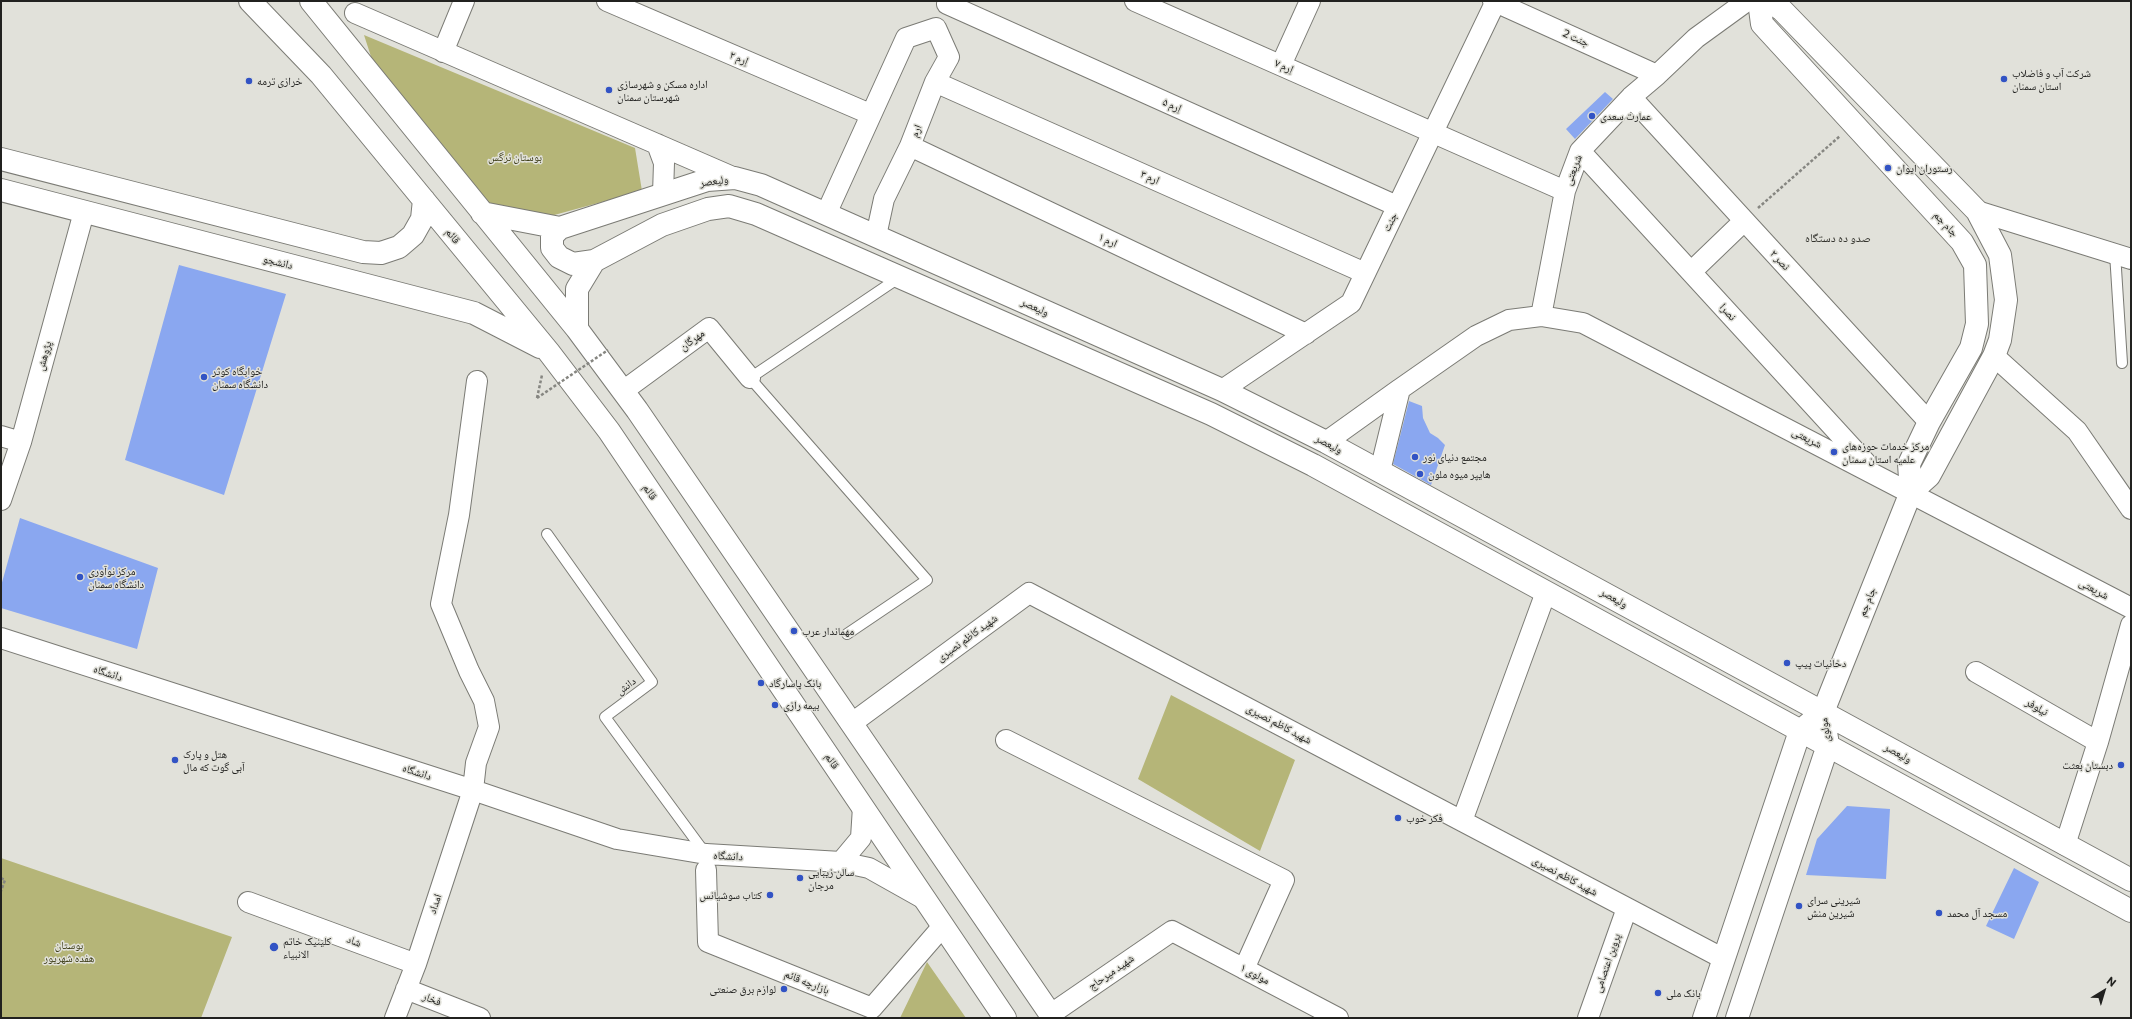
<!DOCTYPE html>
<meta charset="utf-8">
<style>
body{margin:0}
#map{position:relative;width:2132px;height:1019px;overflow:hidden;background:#e1e1da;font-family:Commissioner,sans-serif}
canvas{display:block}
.frame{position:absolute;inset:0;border:2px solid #21211f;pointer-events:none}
.north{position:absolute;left:2084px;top:971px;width:40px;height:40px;-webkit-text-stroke:3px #e1e1da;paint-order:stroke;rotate:38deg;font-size:11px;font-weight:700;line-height:16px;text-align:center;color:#21211f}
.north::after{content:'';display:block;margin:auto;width:14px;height:18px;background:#21211f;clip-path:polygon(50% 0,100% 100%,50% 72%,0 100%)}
</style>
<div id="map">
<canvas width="2132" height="1019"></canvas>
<div class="frame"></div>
<div class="north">N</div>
</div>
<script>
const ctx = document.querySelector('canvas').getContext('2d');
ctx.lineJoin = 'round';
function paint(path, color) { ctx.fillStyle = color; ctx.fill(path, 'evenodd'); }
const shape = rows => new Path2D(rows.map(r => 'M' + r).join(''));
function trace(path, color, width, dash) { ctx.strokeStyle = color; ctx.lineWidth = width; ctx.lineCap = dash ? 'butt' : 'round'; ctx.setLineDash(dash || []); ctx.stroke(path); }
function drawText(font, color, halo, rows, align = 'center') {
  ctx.font = font + ' Commissioner,"Noto Naskh Arabic",sans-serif'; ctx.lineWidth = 3; ctx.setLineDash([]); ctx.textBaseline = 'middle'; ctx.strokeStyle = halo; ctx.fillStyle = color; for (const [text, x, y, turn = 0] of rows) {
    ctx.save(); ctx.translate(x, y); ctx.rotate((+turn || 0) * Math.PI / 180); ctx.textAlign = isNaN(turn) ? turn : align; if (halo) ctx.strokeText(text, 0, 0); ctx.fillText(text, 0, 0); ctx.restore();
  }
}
const green = shape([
 [364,35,635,148,642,191,536,220,490,206,377,75],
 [1171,695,1295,760,1260,851,1138,779],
 [1,858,232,937,201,1018,1,1018],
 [927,962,966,1018,900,1018]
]);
const building = shape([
 [1605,92,1613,99,1575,139,1566,129],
 [179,265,286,294,224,495,125,460],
 [1409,401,1422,406,1423,418,1430,433,1438,438,1445,445,1431,485,1393,464],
 [20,518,158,568,137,649,1,608,1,586],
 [1847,806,1890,809,1886,879,1806,875,1817,839],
 [2014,868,2039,882,2014,939,1986,926]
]);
const path = shape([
 [1758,208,1840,136],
 [537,398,542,375],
 [1,878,5,880,1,891]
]);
const service = shape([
 [2115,253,2122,363],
 [547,534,652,682,605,717,705,853],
 [847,634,927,580,750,378,900,277]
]);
const minor = shape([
 [607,1,870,114],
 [1135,1,1565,191],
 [1493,1,1657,75],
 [947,4,1397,206],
 [355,13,735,178],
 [443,52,464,1],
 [1281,65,1310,1],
 [935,82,1365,273],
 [1631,97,1929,422],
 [657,144,664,163,663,194],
 [910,146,1306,334],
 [1580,151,1866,463],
 [1977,211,2131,259],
 [826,214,906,38,936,28,949,57,935,82,910,146,884,199,876,236],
 [1691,272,1744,221],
 [1541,316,1565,191,1580,151,1631,97,1657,75,1696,38,1747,1],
 [1994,356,2077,431,2131,509],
 [1400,389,1476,336,1509,320,1541,316,1583,323,2131,608],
 [1222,390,1351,303,1496,1],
 [623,391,709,328,750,378],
 [1,436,21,442],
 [1326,442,1400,389,1380,471],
 [1,500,21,442,84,212],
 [1,638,473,790,617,839,706,854,841,862],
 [1976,672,2098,742],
 [852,723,1029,593,1724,959],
 [1006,740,1284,880,1244,969],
 [863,807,861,838,841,862,869,868,926,900],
 [1462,821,1546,592],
 [2065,845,2098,742,2131,625],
 [706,870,708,942,872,1008,943,926],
 [248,902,416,964],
 [406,989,480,1018],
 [1051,1014,1172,931,1338,1018],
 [395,1018,416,964,473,790,476,763,489,727,484,701,469,671,441,604,459,515,477,381],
 [1588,1018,1627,908]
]);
const tertiary = shape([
 [1759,1,1762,24,1962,242,1975,265,1977,324,1971,348,1929,422,1909,464,1911,492,1823,712],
 [1769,1,1782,10,1977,211,2000,255,2006,300,2000,340,1994,356,1929,476,1911,492]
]);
const secondary = shape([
 [250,1,321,75,548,351,609,431,1005,1018],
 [311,1,577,329,637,410,1053,1018],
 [1,159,363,252,381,253,399,247,413,235,422,219,424,200],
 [1,190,474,313,540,347],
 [482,213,560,228,707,180,735,178,761,185,1222,390,1326,442,2131,880],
 [560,228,552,236,552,248,559,257,573,264,594,261],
 [577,329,577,289,594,261,662,225,708,209,729,206,756,214,1211,414,1313,465,2131,911],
 [1704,1018,1800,731,1811,722],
 [1737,1018,1828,745,1826,732]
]);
const pathBridge = shape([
 [537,398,608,350]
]);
const markers = [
 [2004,79,4,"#3253c4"],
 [249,81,4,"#3253c4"],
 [609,90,4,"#3253c4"],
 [1592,116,4,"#3253c4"],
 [1888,168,4,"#3253c4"],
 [204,377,4,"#3253c4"],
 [1834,452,4,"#3253c4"],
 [1415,457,4,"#3253c4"],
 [1420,474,4,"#3253c4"],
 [80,577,4,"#3253c4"],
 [794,631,4,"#3253c4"],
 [1787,663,4,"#3253c4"],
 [761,683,4,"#3253c4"],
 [775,705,4,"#3253c4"],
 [175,760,4,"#3253c4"],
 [2121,765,4,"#3253c4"],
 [1398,818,4,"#3253c4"],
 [800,878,4,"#3253c4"],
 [770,895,4,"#3253c4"],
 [1799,906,4,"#3253c4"],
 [1939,913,4,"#3253c4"],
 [274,947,5,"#3253c4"],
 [784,989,4,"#3253c4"],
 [1658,993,4,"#3253c4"]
];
const streetNames = [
 ["جنت 2",1576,38,24],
 ["اِرم ۲",739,58,23],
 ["اِرم ۷",1284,66,24],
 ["اِرم ۵",1172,105,24],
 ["ارم",916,131,-68],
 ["شریعتی",1573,170,-69],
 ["ارم ۳",1150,177,24],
 ["ولیعصر",714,181,-8],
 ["جنت",1390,222,-64],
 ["جام جم",1946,224,47],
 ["قائم",453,236,51],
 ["ارم ۱",1108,240,25],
 ["نصر ۲",1780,260,47],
 ["دانشجو",278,262,14],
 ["ولیعصر",1035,307,24],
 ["نصرا",1728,312,48],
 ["مهرگان",692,340,-36],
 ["پژوهش",44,356,-75],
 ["شریعتی",1807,438,27],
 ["ولیعصر",1329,444,28],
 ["قائم",650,492,56],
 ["شریعتی",2094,589,28],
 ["ولیعصر",1614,598,29],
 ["جام جم",1867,602,-68],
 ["شهید کاظم نصیری",967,638,-36],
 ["دانشگاه",108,673,18],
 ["دانش",626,686,-36],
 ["نیلوفر",2037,707,30],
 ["شهید کاظم نصیری",1279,724,28],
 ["مولوی",1825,730,-97],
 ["ولیعصر",1898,753,29],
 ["قائم",832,761,56],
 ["دانشگاه",417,772,18],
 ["دانشگاه",728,856,3],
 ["شهید کاظم نصیری",1565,876,28],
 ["امداد",435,904,-72],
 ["شاد",354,941,20],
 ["پروین اعتصامی",1607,963,-71],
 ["شهید میرحاج",1111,972,-35],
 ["مولوی ۱",1255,974,28],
 ["بازارچه قائم",807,982,22],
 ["فخار",432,999,21]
];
const poiNames = [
 ["شرکت آب و فاضلاب",2012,73],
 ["استان سمنان",2012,86],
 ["خرازی ترمه",257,81],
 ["اداره مسکن و شهرسازی",617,84],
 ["شهرستان سمنان",617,97],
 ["عمارت سعدی",1600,116],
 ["رستوران ایوان",1896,168],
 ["خوابگاه کوثر",212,371],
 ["دانشگاه سمنان",212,384],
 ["مرکز خدمات حوزه‌های",1842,446],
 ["علمیه استان سمنان",1842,459],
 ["مجتمع دنیای نور",1423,457],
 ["هایپر میوه ملون",1428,474],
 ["مرکز نوآوری",88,571],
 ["دانشگاه سمنان",88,584],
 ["مهماندار عرب",802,631],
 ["دخانیات پیپ",1795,663],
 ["بانک پاسارگاد",769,683],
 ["بیمه رازی",783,705],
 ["هتل و پارک",183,754],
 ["آبی گوت که مال",183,767],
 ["دبستان بعثت",2113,765,"right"],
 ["فکر خوب",1406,818],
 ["سالن زیبایی",808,872],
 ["مرجان",808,885],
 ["کتاب سوشیانس",762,895,"right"],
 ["شیرینی سرای",1807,900],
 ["شیرین منش",1807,913],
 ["مسجد آل محمد",1947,913],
 ["کلینیک خاتم",283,941],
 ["الانبیاء",283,954],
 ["لوازم برق صنعتی",776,989,"right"],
 ["بانک ملی",1666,993]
];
const parkNames = [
 ["بوستان نرگس",515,157],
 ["بوستان",69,945],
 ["هفده شهریور",69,958]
];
const neighbourhoodNames = [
 ["صدو ده دستگاه",1838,238]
];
paint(green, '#b5b578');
paint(building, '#8aa7f0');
trace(service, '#7b7b75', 12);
trace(minor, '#7b7b75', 22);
trace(tertiary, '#7b7b75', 24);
trace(secondary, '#7b7b75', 24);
trace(path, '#868681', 2.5, [3, 2]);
trace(service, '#fff', 10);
trace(minor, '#fff', 20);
trace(tertiary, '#fff', 22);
trace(secondary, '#fff', 22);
trace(pathBridge, '#868681', 2.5, [3, 2]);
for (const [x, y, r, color] of markers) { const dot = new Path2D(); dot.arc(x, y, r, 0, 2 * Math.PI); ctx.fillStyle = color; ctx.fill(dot); trace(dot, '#e1e1da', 1.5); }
drawText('11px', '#21211f', '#e1e1da', streetNames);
drawText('11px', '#21211f', '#e1e1da', poiNames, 'left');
drawText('11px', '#3a3a14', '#e1e1da', parkNames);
drawText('12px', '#35352f', '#e1e1da', neighbourhoodNames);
</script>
